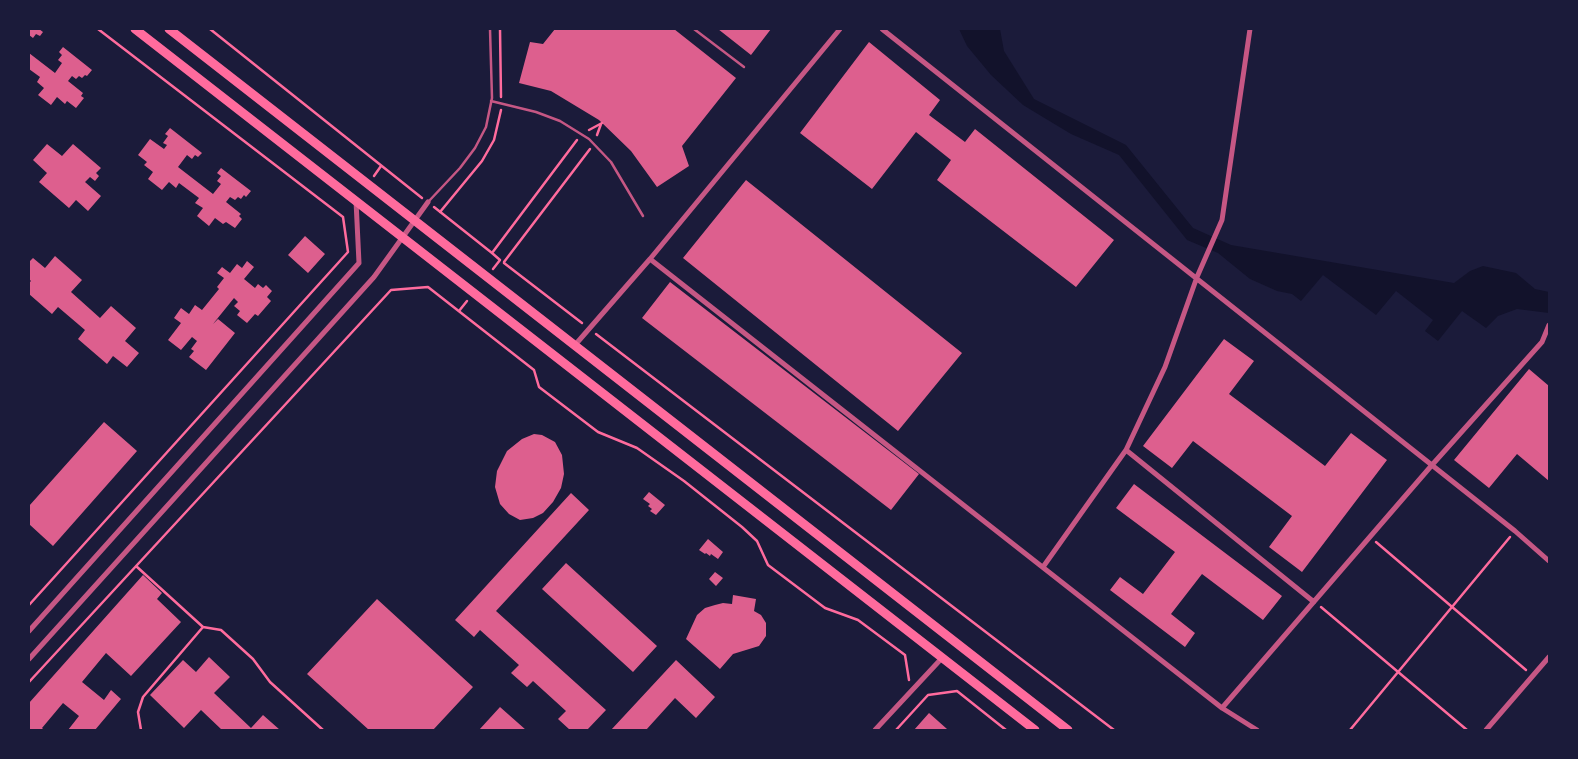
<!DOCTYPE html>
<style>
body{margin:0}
#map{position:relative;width:1578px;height:759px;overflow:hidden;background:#1b1b3a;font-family:Montserrat,sans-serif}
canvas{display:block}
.frame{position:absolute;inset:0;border:30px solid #1b1b3a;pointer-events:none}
</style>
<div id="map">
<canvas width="1578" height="759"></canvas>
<div class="frame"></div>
</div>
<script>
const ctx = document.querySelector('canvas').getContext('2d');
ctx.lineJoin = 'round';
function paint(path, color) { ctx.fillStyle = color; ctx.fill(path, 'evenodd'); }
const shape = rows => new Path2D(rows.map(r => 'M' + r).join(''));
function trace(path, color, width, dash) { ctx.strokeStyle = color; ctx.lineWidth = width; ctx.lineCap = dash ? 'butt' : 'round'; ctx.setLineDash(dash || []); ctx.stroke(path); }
const water = shape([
 [959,29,1000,29,1004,51,1034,99,1126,145,1193,228,1231,245,1454,283,1470,271,1483,266,1516,273,1535,289,1549,292,1549,313,1517,309,1498,316,1486,328,1462,311,1438,341,1425,331,1433,320,1396,291,1376,315,1323,275,1301,301,1292,294,1277,291,1250,279,1218,253,1187,240,1119,155,1071,134,1023,105,991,75,967,46]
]);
const building = shape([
 [29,29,39,29,43,32,40,36,36,34,33,38,29,35],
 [555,29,674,29,736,78,682,146,689,166,657,187,631,151,599,120,551,91,519,83,530,42,543,44],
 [718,29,771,29,751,55],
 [869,42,940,100,929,115,965,142,975,129,1114,240,1076,287,937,180,951,160,916,132,872,189,800,133],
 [63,47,92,70,87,76,85,75,82,78,79,76,76,79,72,76,68,81,83,93,81,96,84,98,76,108,67,101,65,104,57,97,51,105,38,95,44,88,37,82,40,77,29,69,29,53,55,73,62,63,58,60,62,55,59,52],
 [170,128,202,153,198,157,195,155,192,159,187,155,178,167,213,194,221,184,217,181,221,176,217,173,221,168,251,191,246,197,244,195,241,199,238,197,235,200,230,197,226,202,241,214,239,216,242,219,235,228,226,222,223,224,215,218,209,226,197,216,203,208,195,203,199,198,179,183,176,188,169,182,162,190,148,179,153,172,144,165,147,162,138,155,150,139,164,149,167,145,163,143,168,136,165,134],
 [47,144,62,156,73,144,101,168,96,173,99,176,95,181,90,177,85,182,101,196,88,211,76,200,69,208,39,182,47,173,33,160],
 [746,180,962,353,898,431,683,258],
 [305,236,325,254,308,273,288,255],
 [55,256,82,280,71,292,100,318,111,306,136,328,125,341,139,353,127,367,113,356,107,364,78,339,85,330,58,307,52,314,29,294,29,283,31,281,29,279,29,262,33,258,45,268],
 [247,261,254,267,244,279,255,288,258,284,263,288,266,285,272,291,267,297,271,301,258,316,255,314,247,323,237,315,240,311,234,306,238,302,234,298,213,324,218,319,235,333,206,370,189,357,194,351,191,349,197,341,192,337,181,350,168,340,181,323,174,318,181,308,189,314,195,305,202,310,219,289,217,287,224,278,217,273,222,267,230,273,237,264,242,268],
 [670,282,919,474,891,510,642,318],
 [1224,339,1254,361,1229,394,1325,466,1351,433,1387,460,1302,572,1269,547,1292,516,1193,441,1172,468,1143,446],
 [1529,369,1549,386,1549,481,1517,454,1489,488,1454,460],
 [104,422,137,451,53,546,29,524,29,506],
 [534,434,542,435,555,442,562,455,564,474,561,488,553,502,543,513,533,518,520,520,509,514,500,504,495,487,497,471,507,451,522,439],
 [1134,484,1282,596,1263,620,1202,574,1171,614,1195,633,1185,647,1110,590,1120,577,1143,594,1175,552,1116,508],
 [649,492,665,505,656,515,650,511,652,509,648,506,650,504,643,499],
 [571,493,589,510,496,611,606,710,587,730,570,730,558,719,566,711,533,681,527,687,511,673,519,665,480,630,474,637,455,620],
 [708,539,723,552,718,559,711,554,710,556,706,553,705,554,699,550],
 [566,563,657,646,633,672,542,589],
 [715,572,723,578,716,586,709,579],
 [143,575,162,593,157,599,181,622,131,676,106,653,82,682,104,700,111,690,121,699,95,730,68,730,79,716,63,703,42,728,44,730,29,730,29,703],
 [733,595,756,599,754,611,761,615,766,623,766,636,759,646,733,654,720,669,686,639,697,615,705,608,715,605,723,603,732,604],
 [377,599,473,687,433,730,369,730,307,674],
 [209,657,230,677,214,693,251,728,263,715,280,730,222,730,201,710,184,728,150,695,183,660,196,672],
 [676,660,715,697,696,718,675,698,646,730,611,730],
 [500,707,526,730,479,730],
 [929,713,947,729,946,730,914,730]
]);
const path = shape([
 [210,29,422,198],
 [500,29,501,97],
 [589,130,602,123],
 [597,135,601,124],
 [374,176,381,166],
 [434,207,492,253],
 [440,212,482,161,494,140,501,110],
 [504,262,590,149],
 [504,263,582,323],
 [493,269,500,260,492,253,577,140],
 [459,311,467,301],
 [596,334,1114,730],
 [1376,542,1526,670],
 [136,566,203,627,143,697,138,712,141,730],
 [29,605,348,252,343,217,98,29],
 [1321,607,1467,730],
 [203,627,221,630,253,659,270,682,323,730],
 [29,682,391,290,428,287,534,370,539,387,598,432,637,448,684,481,742,527,757,541,768,565,825,608,858,620,905,655,909,680],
 [896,730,928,695,957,691,1006,730],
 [1350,730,1510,537]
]);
const service = shape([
 [694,29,744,67],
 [491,101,536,112,560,121,589,139,611,162,643,216],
 [429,201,460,168,475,148,486,127,492,98,490,29]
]);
const minor = shape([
 [882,29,1515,531,1549,561],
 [1250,29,1222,220,1197,277,1165,367,1126,450,1314,602],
 [650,259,840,29],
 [575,345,650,259,1222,708,1257,730],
 [1043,567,1126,450],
 [29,631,359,263,356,201],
 [29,659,374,277,428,202],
 [1222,708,1432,465,1542,342,1549,325],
 [875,730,942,658],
 [1486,730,1549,657]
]);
const primary = shape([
 [135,29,1035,730],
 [169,29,1068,730]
]);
paint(water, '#12122b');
paint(building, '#dd5f8e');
trace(path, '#ff6b9d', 2.5);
trace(service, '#c65784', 2.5);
trace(minor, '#c65784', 5);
trace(primary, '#ff6b9d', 9);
</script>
